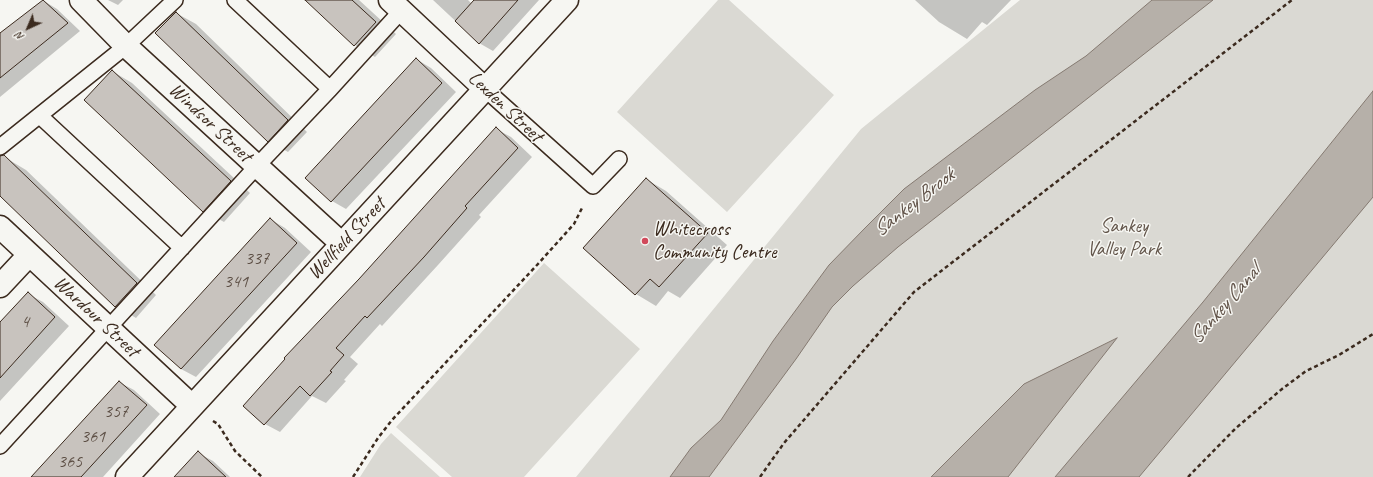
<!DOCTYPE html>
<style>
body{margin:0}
#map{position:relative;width:1373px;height:477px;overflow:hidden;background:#f6f6f2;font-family:Caveat,sans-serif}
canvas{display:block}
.north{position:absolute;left:8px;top:8px;width:40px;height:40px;-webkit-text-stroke:3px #f6f6f2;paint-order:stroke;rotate:224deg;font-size:11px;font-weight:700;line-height:16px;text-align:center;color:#3b2a1e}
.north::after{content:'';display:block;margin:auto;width:14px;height:18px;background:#3b2a1e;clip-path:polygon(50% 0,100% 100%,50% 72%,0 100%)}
</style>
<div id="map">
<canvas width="1373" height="477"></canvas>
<div class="north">N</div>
</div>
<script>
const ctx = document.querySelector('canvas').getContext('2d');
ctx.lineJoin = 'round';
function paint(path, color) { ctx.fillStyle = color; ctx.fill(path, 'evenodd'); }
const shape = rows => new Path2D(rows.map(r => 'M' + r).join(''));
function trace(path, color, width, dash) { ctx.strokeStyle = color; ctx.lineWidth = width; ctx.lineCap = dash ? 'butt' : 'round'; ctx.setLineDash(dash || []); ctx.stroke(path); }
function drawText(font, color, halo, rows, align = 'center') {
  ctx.font = font + ' Caveat,sans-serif'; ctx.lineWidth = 3; ctx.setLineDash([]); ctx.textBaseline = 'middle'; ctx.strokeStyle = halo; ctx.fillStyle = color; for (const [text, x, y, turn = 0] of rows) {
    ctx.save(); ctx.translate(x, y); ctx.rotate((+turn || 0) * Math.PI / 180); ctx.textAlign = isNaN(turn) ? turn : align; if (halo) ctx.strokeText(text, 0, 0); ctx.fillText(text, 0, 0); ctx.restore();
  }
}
const green = shape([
 [718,0,729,0,834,95,727,212,617,112],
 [1020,0,1373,0,1373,477,576,477,861,129],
 [544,263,640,349,524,477,452,477,396,427],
 [391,433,440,477,360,477,381,444]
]);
const water = shape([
 [1152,0,1213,0,898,247,853,286,832,307,796,359,709,477,670,477,691,448,721,420,773,341,829,265,865,228,904,189,1035,90,1086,56,1152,0],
 [1373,91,1373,197,1139,477,1055,477,1203,302,1373,91],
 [1117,338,1008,477,931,477,1024,384,1117,338]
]);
const shadow = shape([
 [108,0,123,0,118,5],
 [307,0,359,0,396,34,375,57,355,45],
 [433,0,468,0,472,4,476,0,539,0,493,51,479,43],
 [915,0,1011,0,987,25,982,22,967,39,939,22],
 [44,1,57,9,80,31,0,97,0,36],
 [176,13,196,24,307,132,288,152,268,141],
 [416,59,431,68,456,92,346,209,332,201],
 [112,71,132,83,250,193,224,222,204,211],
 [496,129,511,137,532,157,479,215,481,217,438,265,382,326,380,324,350,357,358,364,344,380,346,381,326,403,312,396,280,432,265,424,245,406],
 [6,158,26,170,156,295,136,318,116,306,0,194,0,164],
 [646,179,666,191,727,245,680,298,668,291,656,306,636,294],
 [270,219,285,228,311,252,196,377,181,369],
 [28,294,43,302,69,326,0,401,0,324],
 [119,382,134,390,160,414,103,477,33,477],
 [198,453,213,461,230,477,176,477]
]);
const building = shape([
 [43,0,68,23,0,78,0,33,43,0],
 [305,0,352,0,376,22,354,46,305,0],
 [474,0,518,0,479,44,455,21,474,0],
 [176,12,288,120,268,142,155,33,176,12],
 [416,58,442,83,331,202,305,178,416,58],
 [112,70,231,181,203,212,84,100,112,70],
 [496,127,518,148,465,206,467,208,424,257,367,318,365,316,336,348,344,355,330,371,332,372,310,396,300,386,264,425,243,406,285,359,284,358,359,279,496,127],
 [4,155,137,283,115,307,0,196,0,156,4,155],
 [646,178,708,233,659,287,650,279,635,295,583,248,646,178],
 [270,218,297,243,181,369,154,345,270,218],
 [28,292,55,317,0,378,0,322,28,292],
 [119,381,147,405,81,477,31,477,119,381],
 [198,451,226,477,174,477,198,451]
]);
const path = shape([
 [213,421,218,424,235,451,262,477],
 [353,477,378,438,392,420,537,265,574,224,583,206],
 [760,477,784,443,914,292,1292,0],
 [1188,477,1236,428,1282,389,1306,371,1339,355,1373,334]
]);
const lane = shape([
 [235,0,330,89],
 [485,89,593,186,619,159],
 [40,116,182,248],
 [0,147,126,46,175,0],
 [0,446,257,166,330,89,402,10]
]);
const street = shape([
 [81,0,126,46,342,244],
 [390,0,485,89],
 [0,227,192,406],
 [0,286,29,255],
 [127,477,567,0]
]);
const markers = [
 [645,241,4,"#d1495b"]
];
const numberNames = [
 ["337",257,259],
 ["341",236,282],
 ["4",25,322],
 ["357",116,412],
 ["361",93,437],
 ["365",70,462]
];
const streetNames = [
 ["Lexden Street",505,107,43],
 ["Windsor Street",210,123,43],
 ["Wellfield Street",347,239,-47],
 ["Wardour Street",96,317,43]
];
const parkNames = [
 ["Sankey",1124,227],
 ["Valley Park",1124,250]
];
const poiNames = [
 ["Whitecross",653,230],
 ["Community Centre",653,253]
];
const waterNames = [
 ["Sankey Brook",914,203,-38],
 ["Sankey Canal",1225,305,-49]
];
paint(green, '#dad9d3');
paint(water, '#b6b0a9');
trace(water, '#857a71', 1);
paint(shadow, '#0003');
paint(building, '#c8c3be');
trace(building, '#3b2a1e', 1);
trace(lane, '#3b2a1e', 18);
trace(street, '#3b2a1e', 25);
trace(path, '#3b2a1e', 2.5, [4, 3]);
trace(lane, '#f6f6f2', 15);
trace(street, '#f6f6f2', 22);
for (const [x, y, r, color] of markers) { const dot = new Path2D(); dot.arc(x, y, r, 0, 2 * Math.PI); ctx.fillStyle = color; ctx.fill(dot); trace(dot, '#f6f6f2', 1.5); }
drawText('18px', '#5e5046', null, numberNames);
drawText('20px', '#3b2a1e', '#f6f6f2', streetNames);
drawText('20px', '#63564b', '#f6f6f2', parkNames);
drawText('20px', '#3b2a1e', '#f6f6f2', poiNames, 'left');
drawText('italic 21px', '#605248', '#f6f6f2', waterNames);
</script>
